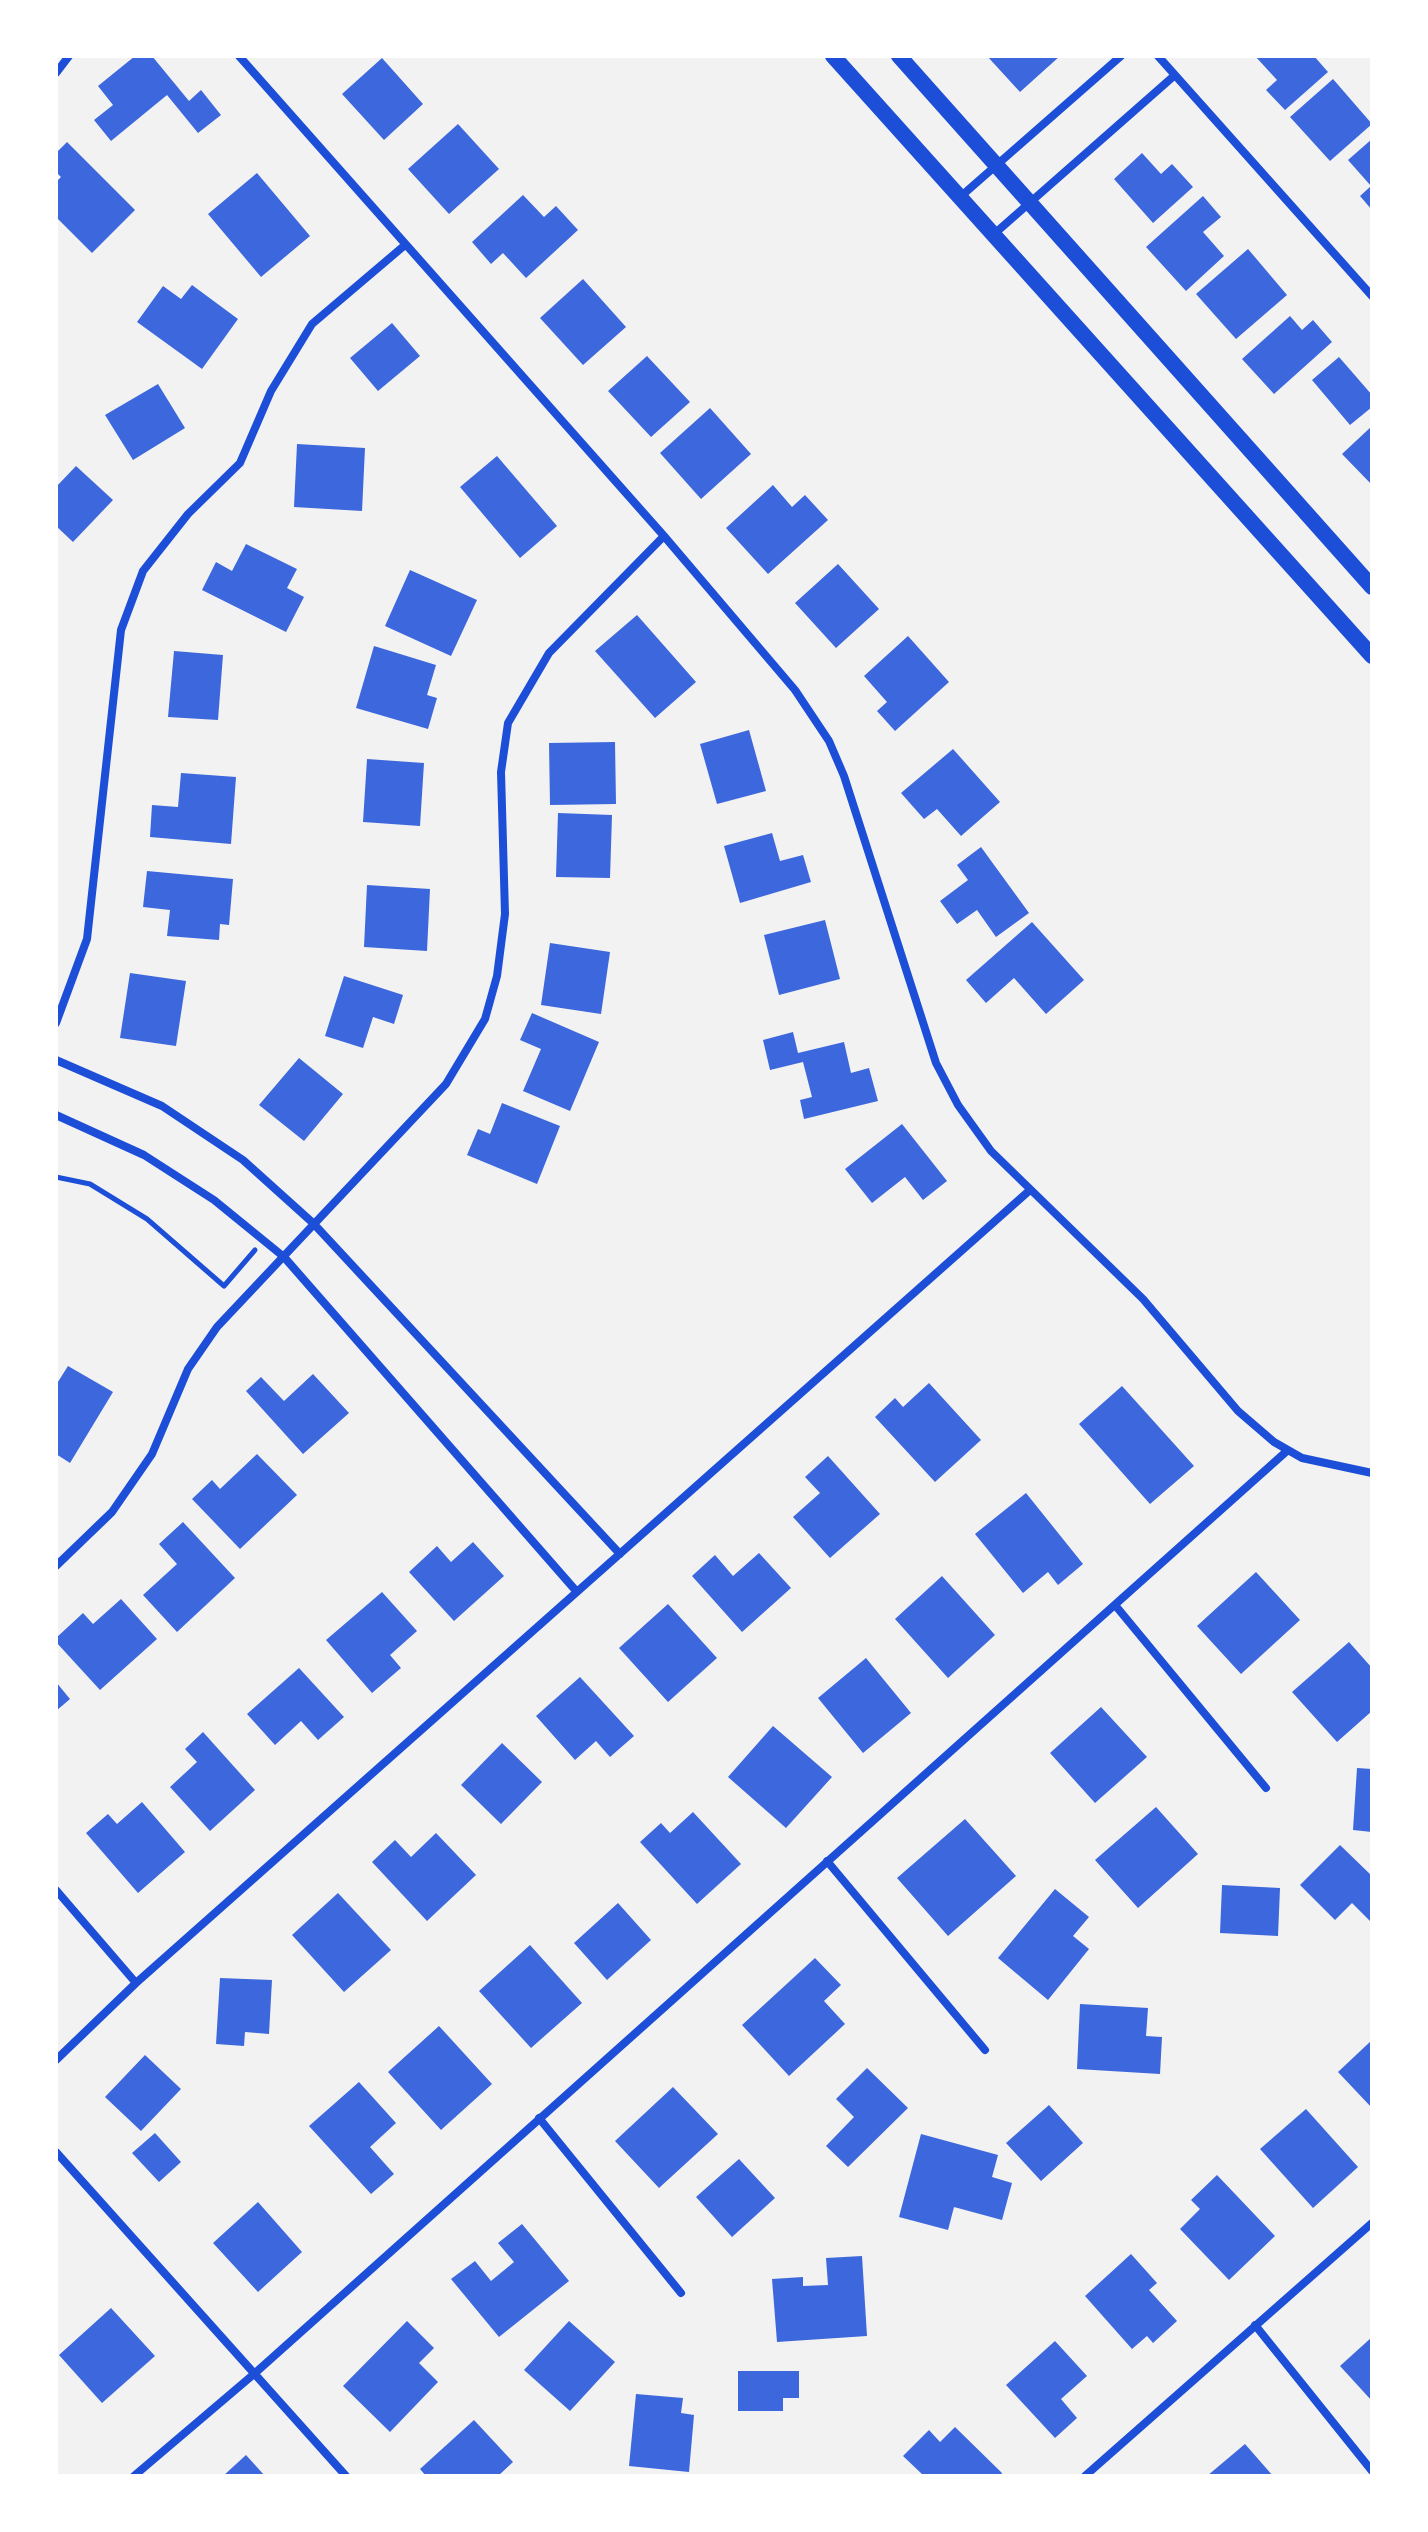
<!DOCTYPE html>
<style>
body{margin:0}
#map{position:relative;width:1428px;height:2532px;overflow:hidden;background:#f2f2f2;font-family:"Playfair Display",serif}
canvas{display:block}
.frame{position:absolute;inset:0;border:58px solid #fff;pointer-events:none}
</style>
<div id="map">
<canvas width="1428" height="2532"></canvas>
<div class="frame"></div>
</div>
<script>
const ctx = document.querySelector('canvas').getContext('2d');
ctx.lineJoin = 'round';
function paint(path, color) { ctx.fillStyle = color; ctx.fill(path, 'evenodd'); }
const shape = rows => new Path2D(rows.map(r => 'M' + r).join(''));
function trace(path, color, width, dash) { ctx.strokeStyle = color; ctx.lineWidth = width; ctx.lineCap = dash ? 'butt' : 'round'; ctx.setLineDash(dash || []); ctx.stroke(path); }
const building = shape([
 [135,56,152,56,189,101,201,90,221,115,198,133,167,95,111,141,94,120,113,105,98,86],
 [987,56,1060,56,1020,92],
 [1255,56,1314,56,1328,72,1285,110,1266,90,1277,80],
 [382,58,423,104,384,140,342,94],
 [1333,79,1372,124,1330,161,1290,117],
 [458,124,499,169,449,214,408,169],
 [1372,139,1372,210,1360,196,1371,186,1348,160],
 [67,142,135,210,92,253,56,217,56,182,61,177,56,172,56,153],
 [1142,153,1161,174,1172,164,1193,187,1153,223,1114,179],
 [257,173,310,236,261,277,208,214],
 [523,195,544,217,556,206,578,230,526,278,503,253,491,264,472,242],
 [1203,196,1221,217,1203,232,1224,256,1186,291,1146,247],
 [1248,249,1287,295,1236,339,1196,294],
 [583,279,626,327,583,365,540,318],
 [192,285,238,319,202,369,137,322,163,286,181,299],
 [1290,316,1302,330,1313,320,1332,342,1274,394,1242,359],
 [392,323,420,356,378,391,350,358],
 [647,356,690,402,651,437,608,391],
 [1339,357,1372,395,1372,407,1350,425,1312,380],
 [158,384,185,428,133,460,105,415],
 [710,408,751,454,701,499,660,453],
 [1372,426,1372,485,1342,454],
 [297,444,365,448,362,511,294,507],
 [497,456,557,526,520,558,460,487],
 [76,466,113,500,73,542,56,526,56,487],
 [773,485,792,507,805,495,828,520,768,574,726,528],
 [246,544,297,569,287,588,304,597,286,632,202,590,216,562,232,571],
 [838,564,879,609,836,648,795,603],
 [410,570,477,600,451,656,385,626],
 [637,615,696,682,655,718,595,651],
 [908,636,949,682,895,731,877,711,887,702,864,676],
 [374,646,436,665,427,695,437,698,428,729,356,708],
 [174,651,223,655,218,720,168,717],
 [749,730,766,791,717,804,700,744],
 [615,742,616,804,550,805,549,743],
 [953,749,1000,802,961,836,937,809,924,819,901,793],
 [367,759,424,763,420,826,363,822],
 [181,773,236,777,231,844,150,837,152,805,178,807],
 [558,813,612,815,610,878,556,877],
 [772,833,780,861,803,855,811,882,740,903,724,846],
 [981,847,1029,913,996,937,977,910,957,924,940,901,968,880,957,865],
 [147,871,233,879,229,925,220,924,219,940,167,936,170,910,143,907],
 [367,885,430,889,427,951,364,947],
 [825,920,840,979,779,995,764,935],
 [1032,922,1084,980,1046,1014,1014,978,986,1003,966,980],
 [550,943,610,952,601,1014,541,1005],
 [130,973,186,981,176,1046,120,1038],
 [344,976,403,995,394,1024,373,1017,363,1048,325,1036],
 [532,1013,599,1042,570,1111,523,1091,541,1049,520,1040],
 [793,1032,798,1053,844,1042,851,1073,869,1068,878,1101,804,1119,800,1100,812,1097,803,1062,770,1070,763,1040],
 [299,1058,343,1094,304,1141,259,1105],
 [502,1103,560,1126,537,1184,467,1155,478,1129,490,1134],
 [902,1124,947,1181,923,1200,905,1177,872,1203,845,1169],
 [68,1366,113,1392,70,1463,56,1454,56,1385],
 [313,1374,349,1413,303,1454,246,1391,261,1377,284,1401],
 [929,1383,981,1440,935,1482,875,1417,895,1398,903,1407],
 [1122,1386,1194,1466,1150,1504,1079,1424],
 [257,1454,297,1495,240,1549,192,1499,212,1480,220,1489],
 [828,1456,880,1514,830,1558,793,1517,820,1493,805,1477],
 [1026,1493,1083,1564,1058,1585,1048,1572,1023,1593,975,1534],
 [183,1522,235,1578,177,1632,143,1595,177,1564,159,1544],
 [473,1542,504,1576,454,1621,409,1572,437,1546,451,1562],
 [759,1553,791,1588,742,1632,692,1576,715,1555,733,1576],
 [1256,1572,1300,1620,1241,1674,1197,1626],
 [942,1576,995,1635,948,1678,895,1619],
 [382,1592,417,1631,390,1655,401,1668,372,1693,326,1640],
 [121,1599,157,1639,100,1690,56,1642,56,1638,83,1613,93,1624],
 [668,1604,717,1658,668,1702,619,1648],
 [1349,1642,1372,1668,1372,1711,1337,1742,1292,1692],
 [866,1658,911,1713,863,1753,818,1698],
 [299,1668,344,1717,318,1740,301,1721,275,1745,247,1714],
 [580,1677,634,1736,610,1757,596,1741,575,1760,536,1716],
 [56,1682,70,1699,56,1711],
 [1101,1707,1147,1757,1095,1803,1050,1753],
 [773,1726,832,1777,786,1828,728,1777],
 [203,1732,255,1790,210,1831,170,1787,197,1762,185,1749],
 [502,1743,542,1782,501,1824,461,1785],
 [1357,1768,1372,1769,1372,1832,1353,1830],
 [142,1802,185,1852,138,1893,86,1833,108,1814,117,1824],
 [1156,1807,1198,1854,1138,1908,1095,1860],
 [693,1812,741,1864,697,1904,640,1842,661,1823,670,1833],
 [965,1819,1016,1876,948,1936,897,1878],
 [436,1833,476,1875,427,1921,372,1862,395,1840,411,1857],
 [1340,1845,1372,1876,1372,1923,1352,1903,1335,1920,1300,1885],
 [1222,1885,1280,1888,1278,1936,1220,1933],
 [1055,1889,1089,1917,1073,1936,1089,1949,1048,2000,998,1958],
 [338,1893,391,1950,344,1992,292,1935],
 [618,1903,651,1940,607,1980,574,1943],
 [530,1945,582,2003,531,2048,479,1991],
 [815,1958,841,1985,824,2001,845,2024,789,2076,742,2025],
 [220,1978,272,1980,269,2034,245,2032,244,2046,216,2044],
 [1080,2004,1148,2008,1146,2036,1162,2037,1160,2074,1077,2069],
 [439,2026,492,2084,441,2130,388,2072],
 [1372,2040,1372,2108,1338,2072],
 [145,2055,181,2089,141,2131,105,2097],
 [867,2068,908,2108,848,2167,826,2146,854,2117,836,2099],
 [359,2082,396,2123,370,2147,394,2174,371,2194,309,2126],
 [673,2087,718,2134,659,2188,615,2141],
 [1049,2105,1083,2143,1041,2181,1006,2143],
 [1306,2109,1358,2167,1313,2208,1260,2149],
 [155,2133,181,2162,159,2182,132,2153],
 [921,2134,998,2155,992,2177,1012,2183,1002,2220,954,2207,948,2230,899,2217],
 [739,2159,775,2198,732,2237,696,2197],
 [1217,2175,1275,2236,1229,2280,1180,2229,1200,2209,1191,2200],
 [258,2202,302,2252,258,2292,213,2243],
 [522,2224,569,2281,499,2337,451,2279,475,2261,491,2281,514,2262,498,2243],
 [1131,2254,1157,2283,1149,2290,1177,2321,1153,2343,1147,2336,1132,2349,1085,2296],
 [862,2256,867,2336,777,2342,772,2279,803,2277,803,2286,828,2285,826,2258],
 [111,2308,155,2356,102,2403,59,2355],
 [407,2321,434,2348,419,2363,438,2382,390,2432,343,2386],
 [569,2321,615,2362,570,2411,524,2370],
 [1372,2337,1372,2401,1340,2366],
 [1055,2341,1087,2376,1061,2399,1077,2418,1055,2438,1006,2385],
 [738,2371,799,2371,799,2398,783,2398,783,2411,738,2411],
 [636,2394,683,2398,681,2413,694,2415,689,2472,629,2466],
 [474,2420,513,2462,498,2476,426,2476,420,2469],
 [955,2427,1002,2473,1000,2476,924,2476,903,2456,929,2430,940,2442],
 [1245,2444,1273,2476,1207,2476],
 [246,2455,265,2476,223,2476]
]);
const path = shape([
 [56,1177,90,1184,147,1219,224,1286,255,1250]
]);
const minor = shape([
 [239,56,664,536,795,690,829,741,844,776,936,1063,958,1105,991,1151,1143,1299,1238,1411,1274,1442,1302,1458,1372,1473],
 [1158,56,1372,296],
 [56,73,69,56],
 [959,198,1121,56],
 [993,235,1175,75],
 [56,1023,87,939,121,630,143,571,188,514,240,463,271,391,312,324,405,245],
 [56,1060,162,1106,243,1160,313,1223,620,1554],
 [56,1115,144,1155,214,1200,284,1257,577,1592],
 [56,1566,112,1512,152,1454,188,1369,217,1327,446,1084,485,1019,497,976,505,914,501,772,508,723,549,653,664,536],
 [1115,1605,1266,1788],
 [827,1861,985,2050],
 [56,1890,136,1983],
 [56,2060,136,1983,1030,1190],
 [539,2118,681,2293],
 [56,2152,346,2476],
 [1255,2325,1372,2471],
 [134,2476,254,2374,1288,1450],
 [1085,2476,1372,2223]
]);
const secondary = shape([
 [833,56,1372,656],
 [899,56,1372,587]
]);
paint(building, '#3d67dc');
trace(path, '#1d4ed8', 5);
trace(minor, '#1d4ed8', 8);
trace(secondary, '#1d4ed8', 16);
</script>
